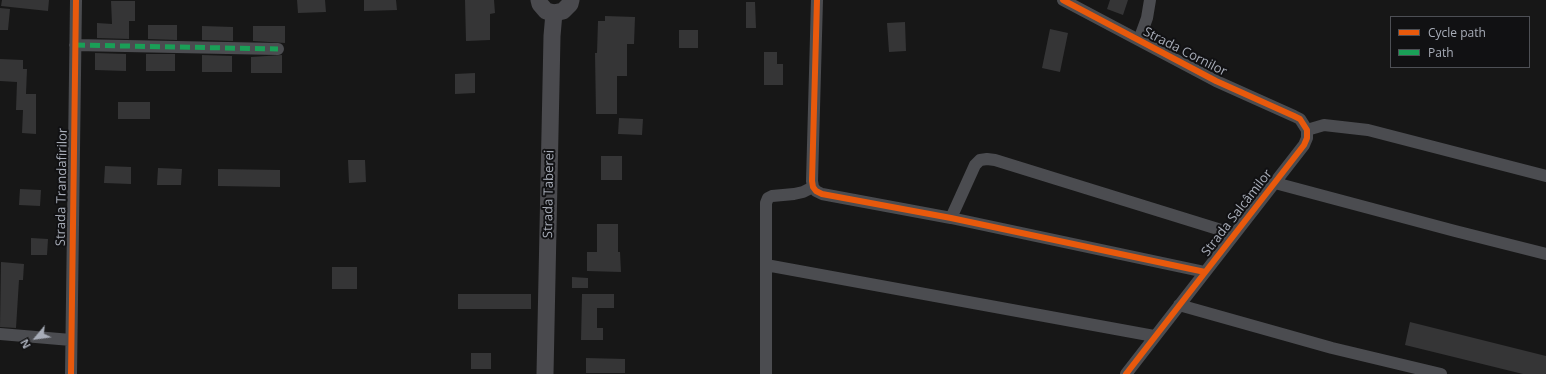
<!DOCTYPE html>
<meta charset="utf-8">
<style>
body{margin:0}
#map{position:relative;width:1546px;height:374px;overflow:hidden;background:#171717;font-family:"Open Sans",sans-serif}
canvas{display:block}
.legend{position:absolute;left:1390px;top:16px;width:140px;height:52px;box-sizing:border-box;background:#111113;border:1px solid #4d4f55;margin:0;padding:5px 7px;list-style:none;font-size:12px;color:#a8adb8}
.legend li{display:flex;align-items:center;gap:8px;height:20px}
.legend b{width:20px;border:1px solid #4d4f55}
.north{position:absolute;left:16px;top:318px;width:40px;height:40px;-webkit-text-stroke:3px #111113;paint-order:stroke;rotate:241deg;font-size:11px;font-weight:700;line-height:16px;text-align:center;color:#a8adb8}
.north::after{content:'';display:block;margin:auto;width:14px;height:18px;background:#a8adb8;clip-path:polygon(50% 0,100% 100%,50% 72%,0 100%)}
</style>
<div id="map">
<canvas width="1546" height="374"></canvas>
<ul class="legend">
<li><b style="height:5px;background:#e8590c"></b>Cycle path</li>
<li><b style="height:5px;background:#1a9f57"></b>Path</li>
</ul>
<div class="north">N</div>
</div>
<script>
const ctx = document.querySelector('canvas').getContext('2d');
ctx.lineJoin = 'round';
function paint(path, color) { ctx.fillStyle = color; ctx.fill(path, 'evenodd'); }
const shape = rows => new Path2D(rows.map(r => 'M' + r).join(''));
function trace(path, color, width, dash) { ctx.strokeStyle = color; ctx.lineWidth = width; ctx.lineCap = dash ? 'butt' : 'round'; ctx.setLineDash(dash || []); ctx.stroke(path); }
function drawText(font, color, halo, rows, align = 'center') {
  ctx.font = font + ' "Open Sans",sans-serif'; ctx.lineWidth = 4; ctx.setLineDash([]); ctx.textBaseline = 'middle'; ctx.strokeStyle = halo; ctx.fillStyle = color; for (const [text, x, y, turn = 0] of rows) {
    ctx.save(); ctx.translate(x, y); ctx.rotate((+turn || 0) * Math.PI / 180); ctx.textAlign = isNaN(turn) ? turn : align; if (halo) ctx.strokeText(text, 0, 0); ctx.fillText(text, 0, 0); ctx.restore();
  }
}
const building = shape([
 [2,0,49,0,48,11,1,6],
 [297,0,325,0,326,12,298,13],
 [364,0,396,0,397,10,364,11],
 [465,0,494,0,495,13,490,14,490,40,466,41],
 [1110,0,1128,0,1123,15,1107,9],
 [111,1,135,1,135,21,129,21,129,39,97,38,97,23,112,24],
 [746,2,755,2,756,28,746,28],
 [0,8,10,9,8,30,0,30],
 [605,16,635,17,634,44,627,44,627,76,617,76,617,114,596,114,595,53,597,53,598,21,605,21],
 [905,22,906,51,889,52,887,23],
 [148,25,177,25,177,40,148,39],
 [202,26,233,27,233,41,202,40],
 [253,26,285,26,285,43,253,41],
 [1050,29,1068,33,1060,72,1042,68],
 [679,30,698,30,698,48,679,48],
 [764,52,777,52,777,64,783,64,783,85,764,85],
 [95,53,126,54,126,71,95,70],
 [146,54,175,54,175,71,146,71],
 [202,55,232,56,232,72,202,72],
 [282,55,282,73,251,73,251,57],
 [0,59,23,60,23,69,27,69,26,94,36,94,36,134,22,133,23,110,16,110,17,82,0,81],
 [475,73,475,93,455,94,455,74],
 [118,102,150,102,150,119,118,119],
 [619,118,643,119,642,135,618,134],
 [601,156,622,156,622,180,601,180],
 [348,160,365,160,366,182,349,183],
 [105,166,131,167,131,184,104,183],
 [158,168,182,169,181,185,157,185],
 [218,169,280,170,280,187,218,186],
 [20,189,41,190,40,206,19,205],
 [597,224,618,224,618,252,620,252,621,272,587,271,587,252,597,252],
 [31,238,48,239,47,255,31,255],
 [1,262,24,264,23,280,19,280,16,328,0,327],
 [332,267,357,267,357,289,332,289],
 [572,277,588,278,588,288,572,288],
 [458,294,531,294,531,309,458,309],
 [582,294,614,294,614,308,597,308,597,328,603,328,603,340,581,340],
 [1410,322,1546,356,1546,374,1523,374,1405,345],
 [471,353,491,353,491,369,471,369],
 [586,358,625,359,625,373,586,373]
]);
const street = shape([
 [817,0,812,181,813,187,816,191,822,194,951,218,1205,272],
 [1063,0,1216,81,1294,116,1300,119,1307,130,1307,138,1304,145,1126,374],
 [1139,40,1147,18,1150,0],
 [75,45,278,49],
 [1307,130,1324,125,1368,130,1546,176],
 [1275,183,1455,231,1546,254],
 [951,218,975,165,980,160,987,159,995,160,1234,234],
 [766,265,1154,336],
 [1179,305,1332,348,1441,374],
 [0,334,71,340],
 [71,374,76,0],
 [766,374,766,203,768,198,772,196,794,194,803,192,813,187]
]);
const secondary = shape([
 [539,0,540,4,546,11,554,13,563,11,570,4,571,0],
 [545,374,552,36,554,13]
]);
const quiet = shape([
 [75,45,278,49]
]);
const cycleway = shape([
 [817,0,812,181,813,187,816,191,822,194,951,218,1205,272],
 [1063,0,1216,81,1294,116,1300,119,1307,130,1307,138,1304,145,1126,374],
 [71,374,76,0]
]);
const streetNames = [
 ["Strada Cornilor",1185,52,27],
 ["Strada Trandafirilor",62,187,-89],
 ["Strada Taberei",549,194,-89],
 ["Strada Salcâmilor",1237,213,-52]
];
paint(building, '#353536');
trace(street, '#4b4c50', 12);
trace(secondary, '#4a4a4e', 17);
trace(quiet, '#1a9f57', 5, [10, 5]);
trace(cycleway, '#e8590c', 6);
drawText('13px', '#a8adb8', '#111113', streetNames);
</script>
